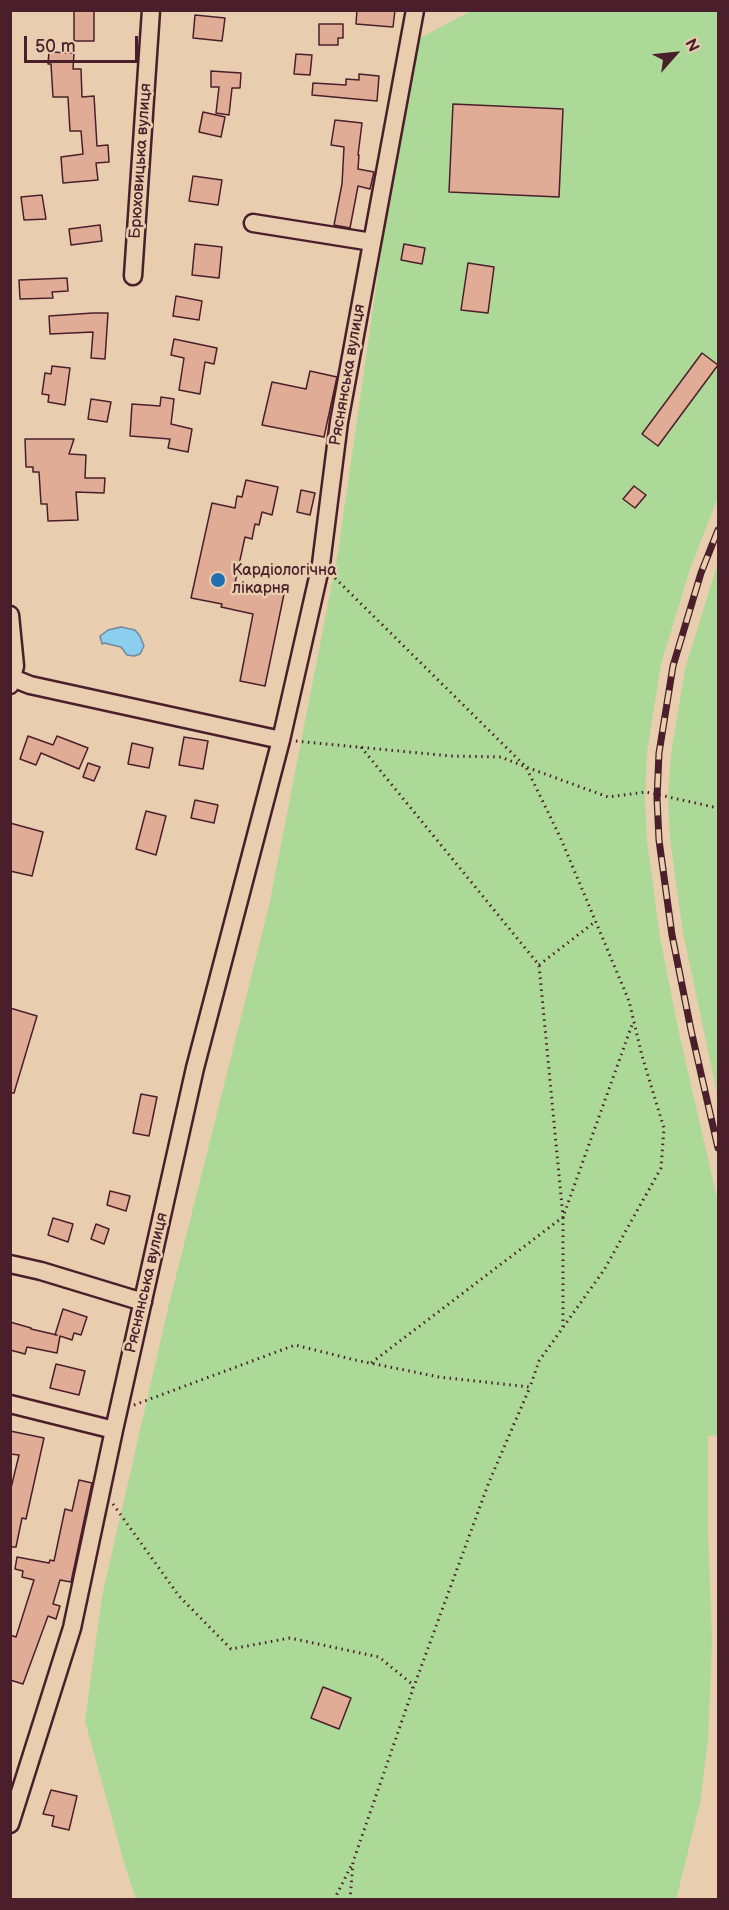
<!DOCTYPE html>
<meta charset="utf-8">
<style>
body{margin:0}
#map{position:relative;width:729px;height:1910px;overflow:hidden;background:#e8cdaf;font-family:"Balsamiq Sans",sans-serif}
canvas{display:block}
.frame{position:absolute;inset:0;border:12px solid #4a1f2b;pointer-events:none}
.north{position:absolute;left:645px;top:24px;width:60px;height:60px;-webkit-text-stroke:4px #e8cdaf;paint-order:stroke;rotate:63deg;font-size:16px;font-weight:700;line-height:24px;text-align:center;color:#4a1f2b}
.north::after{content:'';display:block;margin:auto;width:21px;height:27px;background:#4a1f2b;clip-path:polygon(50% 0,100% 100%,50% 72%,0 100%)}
.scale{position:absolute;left:24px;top:36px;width:114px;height:27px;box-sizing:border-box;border:3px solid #4a1f2b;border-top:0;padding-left:8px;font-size:18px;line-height:21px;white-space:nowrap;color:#4a1f2b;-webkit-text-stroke:4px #e8cdaf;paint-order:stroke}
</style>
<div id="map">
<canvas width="729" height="1910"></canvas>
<div class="frame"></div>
<div class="north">N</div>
<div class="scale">50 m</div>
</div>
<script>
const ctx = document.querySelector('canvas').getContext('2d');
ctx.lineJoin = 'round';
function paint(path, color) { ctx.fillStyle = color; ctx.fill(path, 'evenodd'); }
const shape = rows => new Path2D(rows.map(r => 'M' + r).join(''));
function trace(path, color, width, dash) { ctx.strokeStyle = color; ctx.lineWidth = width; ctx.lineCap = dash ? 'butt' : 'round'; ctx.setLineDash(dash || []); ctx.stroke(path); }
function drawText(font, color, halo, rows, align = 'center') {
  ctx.font = font + ' "Balsamiq Sans",sans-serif'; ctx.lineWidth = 5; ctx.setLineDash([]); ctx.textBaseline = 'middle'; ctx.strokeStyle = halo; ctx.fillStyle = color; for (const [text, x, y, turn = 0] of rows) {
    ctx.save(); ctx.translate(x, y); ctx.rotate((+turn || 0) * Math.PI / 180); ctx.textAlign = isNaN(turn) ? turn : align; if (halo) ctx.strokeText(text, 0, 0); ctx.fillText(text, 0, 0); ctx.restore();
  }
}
const green = shape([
 [471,11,718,11,718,497,690,569,661,664,647,752,645,798,647,841,660,937,679,1033,718,1202,718,1435,708,1436,708,1531,712,1641,708,1740,700,1803,676,1900,136,1899,125,1866,85,1721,102,1596,169,1304,269,906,338,552,393,169,414,41],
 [718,562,718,1098,683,933,670,839,668,798,671,754,685,669]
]);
const water = shape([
 [121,627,135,630,140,636,144,646,140,654,134,656,127,655,121,647,104,643,102,644,100,636,108,630,121,627]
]);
const building = shape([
 [74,10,94,10,94,41,74,41,74,10],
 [357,10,395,10,393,27,356,24,357,10],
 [195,15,225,18,222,41,193,38,195,15],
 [319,24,343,24,343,38,338,38,338,45,319,45,319,24],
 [49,52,74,53,73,69,81,69,82,97,94,96,97,146,108,145,109,162,96,163,98,180,63,183,61,157,83,154,81,131,70,131,68,97,53,97,51,64,48,64,49,52],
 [296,54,312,55,310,75,294,74,296,54],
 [211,71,241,73,240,88,232,88,229,115,216,113,219,87,211,87,211,71],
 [359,74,379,76,377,101,312,95,313,83,346,85,346,79,359,80,359,74],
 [453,104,563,109,559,197,449,192,453,104],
 [203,112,225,117,221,137,199,132,203,112],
 [335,120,362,123,358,155,359,155,358,169,374,172,370,189,358,186,350,228,334,225,342,184,344,147,331,145,335,120],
 [193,176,222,180,218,205,189,201,193,176],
 [42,195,46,219,24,220,21,197,42,195],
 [100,225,102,241,71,245,69,229,100,225],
 [195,244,222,247,219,278,192,275,195,244],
 [404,244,425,248,422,264,401,260,404,244],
 [468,263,494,267,488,313,461,310,468,263],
 [67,278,68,291,52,292,53,298,20,299,19,280,67,278],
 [176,296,202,301,199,320,173,316,176,296],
 [93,313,108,313,105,359,91,358,93,332,50,334,49,316,93,313],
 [174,339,217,348,214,364,205,362,200,394,179,390,184,358,171,355,174,339],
 [702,353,718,365,658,446,642,434,702,353],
 [52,366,70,368,65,405,48,402,49,395,42,394,45,373,51,374,52,366],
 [310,371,337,377,324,437,262,425,272,382,306,389,310,371],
 [161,397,174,399,171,424,192,429,188,452,168,448,170,439,130,436,132,404,160,406,161,397],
 [91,399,111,402,107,422,88,419,91,399],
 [25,439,74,439,69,454,86,455,85,478,105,478,104,493,76,492,78,520,48,521,47,504,41,504,39,472,33,472,33,467,26,467,25,439],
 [246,480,278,487,272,515,262,512,259,525,255,524,252,539,245,537,235,583,284,594,265,686,240,681,253,614,221,607,222,604,191,598,212,503,235,508,237,496,242,497,246,480],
 [634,486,646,495,635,508,623,499,634,486],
 [301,490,315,493,310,515,297,512,301,490],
 [28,736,53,745,57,736,88,748,79,769,41,753,36,765,20,759,28,736],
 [184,737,208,741,203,769,179,765,184,737],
 [132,743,153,748,149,768,128,764,132,743],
 [88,763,100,767,94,781,83,777,88,763],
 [195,800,218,805,214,823,191,818,195,800],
 [146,811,166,816,156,855,136,849,146,811],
 [10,823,43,832,32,876,10,871,10,823],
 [10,1008,37,1016,14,1093,10,1093,10,1008],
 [141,1094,157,1097,149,1136,133,1133,141,1094],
 [110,1191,130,1196,126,1211,107,1205,110,1191],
 [53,1218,73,1224,68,1242,48,1235,53,1218],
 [96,1224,109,1229,104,1244,91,1239,96,1224],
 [63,1309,87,1317,81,1335,74,1333,72,1340,60,1336,57,1353,27,1347,25,1354,10,1350,10,1322,31,1328,31,1329,57,1335,55,1335,63,1309],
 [56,1364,85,1371,79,1395,50,1388,56,1364],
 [10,1431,44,1438,26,1519,22,1518,16,1547,10,1547,10,1492,19,1455,10,1454,10,1431],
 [79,1480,92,1483,71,1582,60,1580,53,1604,60,1606,56,1619,48,1616,23,1684,10,1680,10,1635,16,1637,34,1580,22,1577,23,1571,15,1569,17,1557,49,1563,50,1560,54,1561,65,1509,72,1511,79,1480],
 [323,1687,351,1698,339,1729,311,1718,323,1687],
 [51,1790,77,1796,69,1830,52,1826,54,1816,43,1814,51,1790]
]);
const path = shape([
 [335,578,526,767,608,797,646,792,718,808],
 [361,747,539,965,563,1217,371,1363],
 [539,965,596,921],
 [563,1327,563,1217,633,1022],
 [134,1405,295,1345,355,1360,439,1377,530,1387,539,1361,604,1270,661,1168,664,1128,642,1056,629,1001,561,839,526,767,501,757,451,756,295,741],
 [113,1504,179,1596,231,1649,290,1638,379,1657,412,1684,413,1689],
 [334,1900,352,1864],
 [350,1900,353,1862,413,1689,489,1482,530,1387]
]);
const minor = shape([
 [253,223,372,242],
 [133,276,151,10],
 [10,615,15,666,10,685],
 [10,677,30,685,281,740],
 [10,1264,41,1271,143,1302],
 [10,1404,114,1430],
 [10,1824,72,1628,114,1430,195,1068,281,740,321,564,339,422,415,10]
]);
const rail = shape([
 [718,530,701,573,673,666,659,753,657,798,659,840,672,935,691,1030,718,1148]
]);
const markers = [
 [218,580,8,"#1f6fb2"]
];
const streetNames = [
 ["Брюховицька вулиця",141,161,-86],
 ["Ряснянська вулиця",348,375,-80],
 ["Ряснянська вулиця",147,1283,-77]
];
const poiNames = [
 ["Кардіологічна",232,571],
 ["лікарня",232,589]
];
paint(green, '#acd998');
paint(water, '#8cceed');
trace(water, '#72889f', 1.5);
paint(building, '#e1ac96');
trace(building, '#4a1f2b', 1.5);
trace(minor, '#4a1f2b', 21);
trace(path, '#4a1f2b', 3, [1.5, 4.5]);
trace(minor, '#e8cdaf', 16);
trace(rail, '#4a1f2b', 7);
trace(rail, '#e8cdaf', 4.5, [14]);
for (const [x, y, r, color] of markers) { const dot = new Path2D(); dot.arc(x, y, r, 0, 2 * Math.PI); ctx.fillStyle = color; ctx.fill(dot); trace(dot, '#e8cdaf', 2); }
drawText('16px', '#4a1f2b', '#e8cdaf', streetNames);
drawText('16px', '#4a1f2b', '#e8cdaf', poiNames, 'left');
</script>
